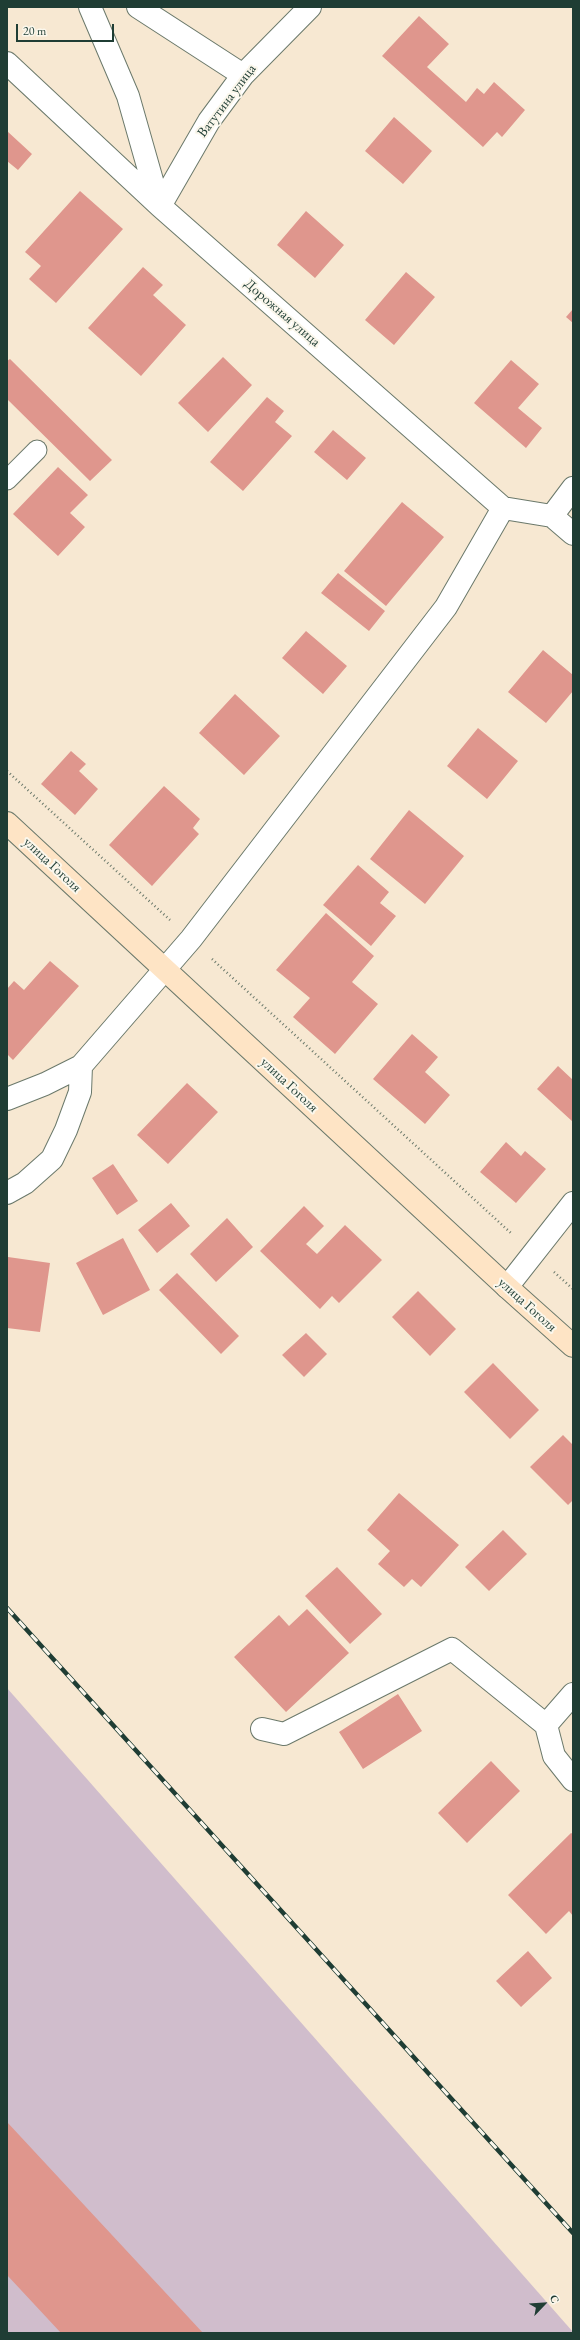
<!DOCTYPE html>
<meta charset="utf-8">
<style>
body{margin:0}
#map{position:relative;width:580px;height:2340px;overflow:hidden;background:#f7e8d2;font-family:"EB Garamond",serif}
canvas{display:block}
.frame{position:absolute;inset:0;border:8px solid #1f3d34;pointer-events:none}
.north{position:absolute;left:524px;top:2284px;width:40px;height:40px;-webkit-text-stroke:3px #fbf7ec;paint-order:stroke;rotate:65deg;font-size:11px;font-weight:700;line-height:16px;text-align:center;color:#1f3d34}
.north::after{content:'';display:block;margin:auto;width:14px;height:18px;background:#1f3d34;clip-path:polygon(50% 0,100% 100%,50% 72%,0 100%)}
.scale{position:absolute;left:16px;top:24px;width:98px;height:18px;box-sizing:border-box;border:2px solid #1f3d34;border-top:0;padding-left:5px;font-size:12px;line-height:14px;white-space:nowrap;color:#1f3d34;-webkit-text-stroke:3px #fbf7ec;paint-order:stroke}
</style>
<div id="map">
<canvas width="580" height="2340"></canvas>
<div class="frame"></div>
<div class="north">С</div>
<div class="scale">20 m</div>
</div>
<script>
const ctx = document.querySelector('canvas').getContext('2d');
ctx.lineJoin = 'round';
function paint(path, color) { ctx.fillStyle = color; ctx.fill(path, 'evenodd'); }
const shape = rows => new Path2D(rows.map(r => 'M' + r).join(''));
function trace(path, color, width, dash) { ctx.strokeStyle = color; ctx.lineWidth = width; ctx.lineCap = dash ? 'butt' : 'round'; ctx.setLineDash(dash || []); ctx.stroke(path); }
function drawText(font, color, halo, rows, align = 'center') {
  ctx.font = font + ' "EB Garamond",serif'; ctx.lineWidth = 4; ctx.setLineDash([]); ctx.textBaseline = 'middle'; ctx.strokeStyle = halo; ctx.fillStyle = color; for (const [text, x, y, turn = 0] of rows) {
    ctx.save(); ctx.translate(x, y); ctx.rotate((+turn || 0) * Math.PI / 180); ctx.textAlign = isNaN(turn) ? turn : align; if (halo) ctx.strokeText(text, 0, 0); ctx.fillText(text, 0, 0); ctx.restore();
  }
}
const industrial = shape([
 [7,1688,573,2332,573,2333,7,2333]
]);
const building = shape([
 [419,16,449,44,427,67,466,102,477,88,484,94,494,82,525,110,502,137,497,132,483,147,382,56],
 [394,117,432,151,403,184,365,151],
 [7,131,32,154,18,170,7,161],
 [80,191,123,229,56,303,29,279,41,266,25,252],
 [306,211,344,245,315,278,277,245],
 [143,267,163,285,153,295,186,325,141,376,88,328],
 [406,272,435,297,394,345,365,320],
 [573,309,573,323,566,317],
 [223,357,252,385,208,432,178,403],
 [10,359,112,460,90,481,7,399,7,361],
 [511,360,539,384,518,408,542,428,526,448,474,403],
 [267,397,284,411,275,422,292,436,243,491,210,462],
 [333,430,366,458,347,480,314,452],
 [58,467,88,495,70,513,85,527,58,556,13,514],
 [402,502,444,537,386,606,344,571],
 [338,573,385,611,369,631,321,593],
 [306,631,347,666,323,694,282,658],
 [543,650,573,675,573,691,546,723,508,692],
 [235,694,280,736,244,775,199,733],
 [478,728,518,761,487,799,447,766],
 [71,751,86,764,79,771,98,789,75,815,41,784],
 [164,786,200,819,193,828,199,834,152,886,109,845],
 [409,810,464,856,425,904,370,859],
 [358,865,389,892,380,903,396,916,371,946,323,905],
 [326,913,374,956,352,982,378,1004,335,1054,293,1017,310,998,276,970],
 [50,961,79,986,13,1060,7,1054,7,989,14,981,24,990],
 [412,1034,438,1057,425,1072,450,1095,425,1124,373,1079],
 [558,1066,573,1080,573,1122,537,1089],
 [187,1083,218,1112,168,1164,137,1135],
 [506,1142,521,1156,525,1151,546,1169,516,1203,480,1172],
 [113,1164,138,1201,117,1215,92,1178],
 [171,1203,190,1226,157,1253,138,1230],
 [304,1206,324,1226,306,1244,317,1254,345,1225,382,1260,339,1303,332,1296,320,1309,260,1251],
 [227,1218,253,1247,216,1282,190,1254],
 [123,1238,150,1290,103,1315,76,1263],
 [8,1257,50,1263,40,1332,7,1328],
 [177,1273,239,1336,221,1354,159,1290],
 [418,1291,456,1329,430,1356,392,1317],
 [306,1333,327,1354,304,1377,282,1355],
 [493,1363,539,1410,510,1439,464,1392],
 [563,1435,573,1445,573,1500,568,1505,530,1467],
 [399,1493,459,1545,421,1587,412,1579,404,1587,378,1564,390,1551,367,1530],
 [503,1530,527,1554,489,1591,465,1567],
 [337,1567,382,1614,350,1644,305,1596],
 [307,1609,349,1653,286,1712,234,1657,279,1615,289,1626],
 [398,1694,422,1731,363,1769,339,1732],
 [491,1761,520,1791,467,1843,438,1813],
 [571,1833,573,1834,573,1916,569,1911,546,1934,508,1895],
 [528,1951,552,1978,521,2007,496,1981],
 [7,2122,203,2333,61,2333,7,2275]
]);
const path = shape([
 [7,771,170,920],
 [212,959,512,1234],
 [554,1272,573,1289]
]);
const service = shape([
 [7,480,37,450]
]);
const minor = shape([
 [90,7,128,96,159,205],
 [138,7,243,75],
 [7,63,160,206,503,508,552,516,573,534],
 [160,206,209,121,243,75,310,7],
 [552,516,573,488],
 [7,1099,45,1084,81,1066,191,939,446,607,503,508],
 [7,1193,25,1183,52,1159,66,1130,80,1092,81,1066],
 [507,1287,573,1203],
 [546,1725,554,1756,573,1780],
 [262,1729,284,1734,452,1649,546,1725,573,1694]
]);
const secondary = shape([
 [7,823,507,1287,573,1346]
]);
const rail = shape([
 [7,1608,573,2233]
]);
const streetNames = [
 ["Ватутина улица",227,101,-53],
 ["Дорожная улица",282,313,41],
 ["улица Гоголя",52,865,43],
 ["улица Гоголя",289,1085,43],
 ["улица Гоголя",527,1305,42]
];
paint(industrial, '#d0bdcc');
paint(building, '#df968d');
trace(service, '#6b796b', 21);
trace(minor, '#6b796b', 24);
trace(secondary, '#6b796b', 24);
trace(path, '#6b796b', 2.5, [1, 3]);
trace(service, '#fff', 19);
trace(minor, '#fff', 22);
trace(secondary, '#fee4c5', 22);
trace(rail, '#1f3d34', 4.5);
trace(rail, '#fbf7ec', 3, [9]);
drawText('14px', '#1f3d34', '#fbf7ec', streetNames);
</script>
